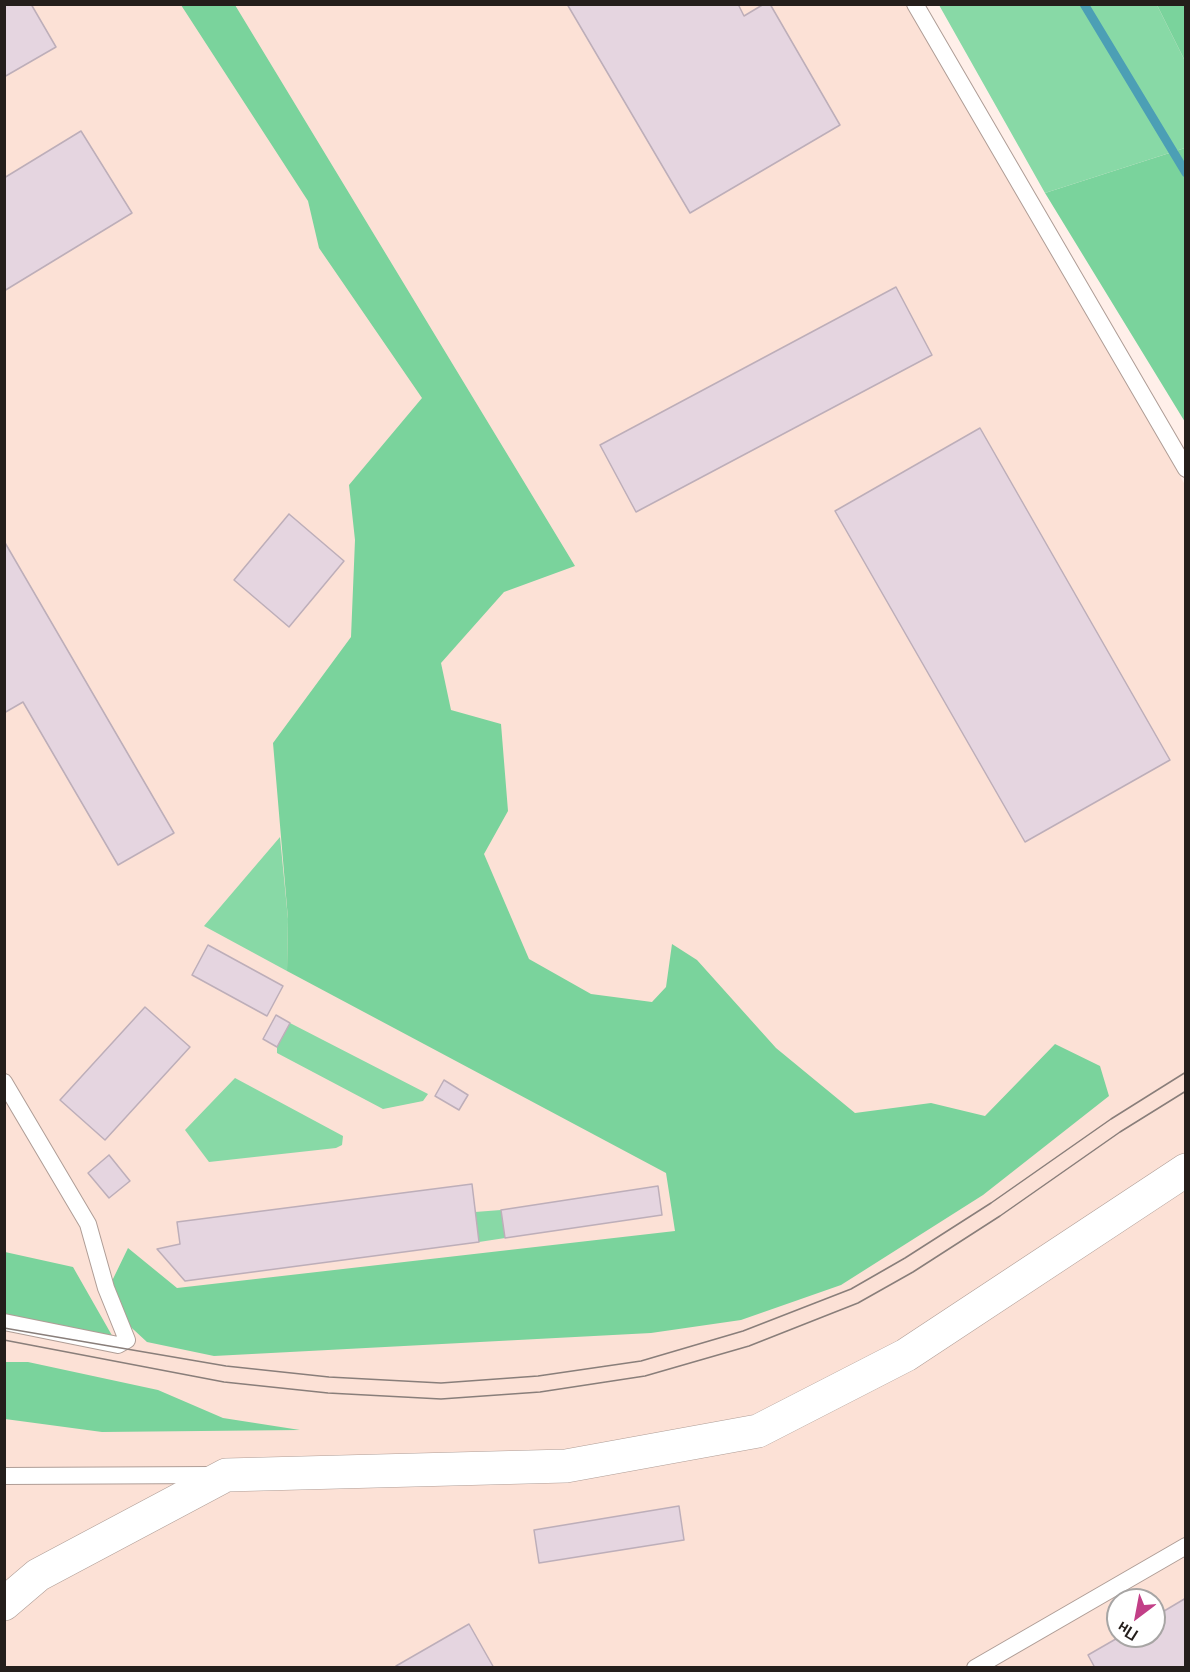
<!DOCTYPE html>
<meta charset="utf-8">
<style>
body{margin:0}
#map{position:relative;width:1190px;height:1672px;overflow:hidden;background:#ffefe9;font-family:Lato,sans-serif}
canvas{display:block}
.frame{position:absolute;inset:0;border:6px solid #241e1b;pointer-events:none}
.north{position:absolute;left:1106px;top:1588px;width:60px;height:60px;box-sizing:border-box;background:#fff;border:2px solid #a7a5a4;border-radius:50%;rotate:212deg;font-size:16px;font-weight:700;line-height:24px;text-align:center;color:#241e1b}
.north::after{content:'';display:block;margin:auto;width:21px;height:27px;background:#c23f87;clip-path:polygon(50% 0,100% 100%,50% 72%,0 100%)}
</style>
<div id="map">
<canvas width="1190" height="1672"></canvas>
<div class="frame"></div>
<div class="north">Пн</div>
</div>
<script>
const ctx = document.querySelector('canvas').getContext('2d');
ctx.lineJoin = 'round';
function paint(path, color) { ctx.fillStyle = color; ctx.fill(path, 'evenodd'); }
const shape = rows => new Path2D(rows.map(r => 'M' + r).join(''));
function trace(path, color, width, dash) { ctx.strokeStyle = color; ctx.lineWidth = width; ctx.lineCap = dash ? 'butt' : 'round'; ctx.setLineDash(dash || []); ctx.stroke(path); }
const built = shape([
 [5,5,917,5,1023,199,1185,485,1185,1667,5,1668],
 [1118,1600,1154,1600,1154,1636,1118,1636]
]);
const green = shape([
 [939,5,1157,5,1185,61,1185,148,1045,193],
 [280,837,288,919,287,971,204,926],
 [290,1023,428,1094,423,1101,383,1109,277,1053,277,1047],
 [235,1078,343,1136,342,1145,336,1148,209,1162,185,1130],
 [501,1210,505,1238,479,1242,475,1212]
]);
const forest = shape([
 [181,5,235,5,575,566,504,592,441,663,451,710,501,724,508,811,484,854,529,959,591,994,652,1002,666,987,672,944,697,960,776,1048,855,1113,931,1103,985,1116,1055,1044,1100,1066,1109,1096,983,1195,841,1285,741,1320,651,1333,214,1356,147,1342,121,1318,112,1281,128,1248,177,1288,675,1231,666,1173,287,971,288,919,273,743,351,637,355,540,349,485,422,398,319,248,308,201],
 [1157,5,1185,5,1185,61],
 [1185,148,1186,148,1185,422,1045,193],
 [5,1252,73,1267,114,1339,5,1316],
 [5,1362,28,1362,158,1390,223,1418,300,1430,102,1432,5,1419]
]);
const stream = shape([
 [1084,4,1186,173]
]);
const building = shape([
 [4,4,31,4,56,47,4,77,4,4],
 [567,4,738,4,744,16,764,4,770,4,840,125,690,213,567,4],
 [81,131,132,213,4,291,4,178,81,131],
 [896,287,932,355,636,512,600,445,896,287],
 [980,428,1170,760,1025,842,835,511,980,428],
 [289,514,344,561,289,627,234,580,289,514],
 [4,541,174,833,118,865,23,702,4,713,4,541],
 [208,945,283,986,267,1016,192,975,208,945],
 [145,1007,190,1047,105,1140,60,1100,145,1007],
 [276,1015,290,1023,277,1047,263,1039,276,1015],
 [444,1080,468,1095,459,1110,435,1096,444,1080],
 [109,1155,130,1181,109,1198,88,1173,109,1155],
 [472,1184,479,1242,185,1281,157,1249,180,1244,177,1222,472,1184],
 [658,1186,662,1215,505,1238,501,1210,658,1186],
 [679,1506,684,1540,539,1563,534,1530,679,1506],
 [1186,1598,1186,1668,1095,1668,1088,1655,1121,1636,1154,1636,1154,1617,1186,1598],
 [469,1624,494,1668,396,1668,396,1666,469,1624]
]);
const lane = shape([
 [915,4,1186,469],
 [4,1082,88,1224,106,1288,127,1340,118,1345,4,1322],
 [4,1476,213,1475],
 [975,1668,1186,1546]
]);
const street = shape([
 [4,1604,38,1575,226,1475,566,1466,758,1431,906,1355,1186,1170]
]);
const tram = shape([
 [4,1328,226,1366,329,1377,441,1383,538,1376,641,1361,743,1331,851,1289,905,1258,991,1203,1111,1119,1186,1072],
 [4,1340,224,1382,328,1393,441,1399,540,1392,645,1376,749,1346,858,1303,913,1272,1000,1216,1120,1132,1186,1091]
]);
paint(built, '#fce1d6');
paint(green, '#88d9a6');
paint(forest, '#7ad39c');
trace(stream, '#4c9fb5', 9);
paint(building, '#e5d5e0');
trace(building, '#bdaeb9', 1.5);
trace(lane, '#af9d96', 18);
trace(street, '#af9d96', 34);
trace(lane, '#fff', 16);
trace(street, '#fff', 33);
trace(tram, '#897e7a', 1.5);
</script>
